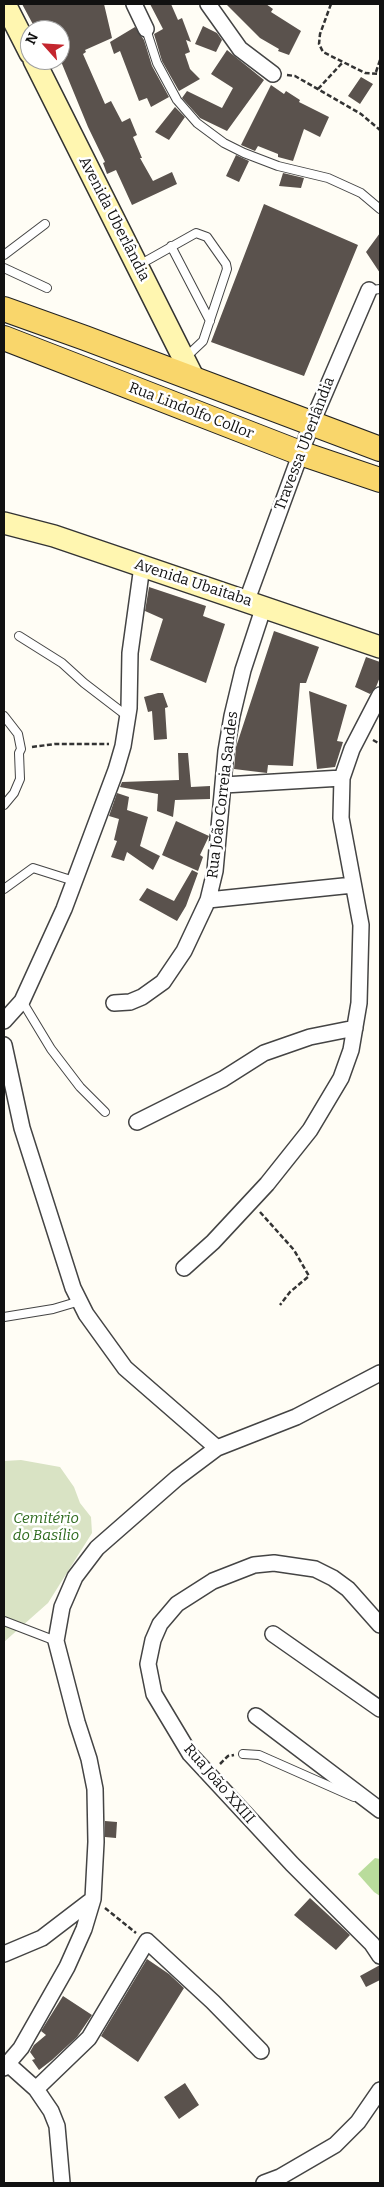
<!DOCTYPE html>
<meta charset="utf-8">
<style>
body{margin:0}
#map{position:relative;width:384px;height:2187px;overflow:hidden;background:#fffdf5;font-family:Bitter,serif}
canvas{display:block}
.frame{position:absolute;inset:0;border:5px solid #111;pointer-events:none}
.north{position:absolute;left:20px;top:20px;width:50px;height:50px;box-sizing:border-box;background:#fff;border:1px solid #a0a0a0;border-radius:50%;rotate:296deg;font-size:14px;font-weight:700;line-height:20px;text-align:center;color:#111}
.north::after{content:'';display:block;margin:auto;width:18px;height:22px;background:#c4262e;clip-path:polygon(50% 0,100% 100%,50% 72%,0 100%)}
</style>
<div id="map">
<canvas width="384" height="2187"></canvas>
<div class="frame"></div>
<div class="north">N</div>
</div>
<script>
const ctx = document.querySelector('canvas').getContext('2d');
ctx.lineJoin = 'round';
function paint(path, color) { ctx.fillStyle = color; ctx.fill(path, 'evenodd'); }
const shape = rows => new Path2D(rows.map(r => 'M' + r).join(''));
function trace(path, color, width, dash) { ctx.strokeStyle = color; ctx.lineWidth = width; ctx.lineCap = dash ? 'butt' : 'round'; ctx.setLineDash(dash || []); ctx.stroke(path); }
function drawText(font, color, halo, rows, align = 'center') {
  ctx.font = font + ' Bitter,serif'; ctx.lineWidth = 5; ctx.setLineDash([]); ctx.textBaseline = 'middle'; ctx.strokeStyle = halo; ctx.fillStyle = color; for (const [text, x, y, turn = 0] of rows) {
    ctx.save(); ctx.translate(x, y); ctx.rotate((+turn || 0) * Math.PI / 180); ctx.textAlign = isNaN(turn) ? turn : align; if (halo) ctx.strokeText(text, 0, 0); ctx.fillText(text, 0, 0); ctx.restore();
  }
}
const forest = shape([
 [375,1858,380,1859,380,1896,374,1892,358,1874]
]);
const cemetery = shape([
 [21,1460,60,1467,74,1487,80,1503,91,1517,92,1533,48,1603,4,1642,4,1461]
]);
const building = shape([
 [22,4,104,4,112,38,85,50,86,52,83,54,105,104,111,101,122,122,130,118,137,135,133,137,142,158,140,158,153,181,172,172,177,184,132,205,116,170,107,174,103,163,105,162,88,127,60,59,60,30,36,30],
 [150,4,171,4,178,20,182,18,191,42,186,40,190,52,185,54,190,69,200,79,179,91,162,61,154,34,163,29],
 [226,4,266,4,273,9,271,12,301,31,289,55,278,51,279,49,260,38],
 [203,26,217,33,222,40,216,52,195,44],
 [135,27,144,40,152,66,169,97,151,107,147,98,139,101,120,51,114,54,110,42],
 [227,50,264,80,227,131,200,118,182,98,187,91,222,108,233,88,211,74],
 [361,77,373,84,360,104,348,96],
 [271,85,284,94,286,91,300,100,299,102,329,117,320,137,304,129,293,161,278,157,278,154,258,146,255,151,241,145],
 [175,107,185,117,169,140,155,132],
 [236,155,249,161,239,182,226,176],
 [283,173,304,178,301,188,279,186],
 [264,204,358,245,304,376,211,342],
 [380,233,380,273,366,252],
 [149,587,206,606,203,616,225,624,206,683,150,660,163,619,145,611],
 [274,631,319,647,306,683,300,683,293,766,268,765,267,773,234,769,236,747],
 [366,657,380,662,380,677,376,687,370,694,355,687],
 [309,691,347,705,337,741,343,742,335,767,317,769],
 [158,693,163,693,168,707,165,708,167,739,154,740,152,711,148,712,144,697],
 [178,753,188,753,191,787,210,786,210,799,175,800,173,817,157,811,158,794,120,787,122,782,179,780],
 [117,793,129,797,127,810,148,817,140,846,160,856,153,870,127,852,124,861,111,857,117,841,114,840,119,819,109,816],
 [176,821,209,836,200,855,203,857,198,871,162,855],
 [192,870,198,873,186,906,177,921,139,900,147,888,174,901],
 [105,1821,117,1822,116,1838,105,1837],
 [310,1898,350,1935,336,1950,294,1915],
 [147,1959,169,1974,184,1988,138,2062,101,2036],
 [380,1965,380,1980,366,1987,360,1976],
 [63,1996,92,2015,77,2037,52,2060,39,2070,32,2060,35,2059,30,2052,34,2045,46,2035,41,2031],
 [185,2083,199,2105,179,2119,164,2097]
]);
const path = shape([
 [331,4,320,34,319,44,323,52,365,73,380,74],
 [376,72,380,60],
 [287,75,295,76,361,114,380,130],
 [318,89,343,62],
 [373,740,380,744],
 [32,747,55,744,109,744],
 [260,1212,294,1250,309,1276,290,1292,280,1305],
 [220,1764,228,1756,234,1755],
 [105,1908,136,1933]
]);
const lane = shape([
 [146,29,157,63,177,100,197,123,224,143,244,153,278,166,328,178,361,193,380,209],
 [171,246,210,321],
 [4,255,45,224],
 [139,265,196,233,207,237,226,264,227,269,203,341,185,358],
 [4,268,47,288],
 [372,290,380,289],
 [19,636,62,663,84,683,127,716],
 [4,716,18,734,21,749,19,753,20,779,14,793,4,805],
 [4,889,33,868,74,881],
 [22,1001,51,1049,80,1087,105,1112],
 [4,1317,53,1309,80,1301],
 [4,1621,56,1641],
 [243,1754,259,1755,354,1797]
]);
const street = shape([
 [134,4,146,29],
 [208,4,240,49,273,74],
 [247,600,311,425,369,290],
 [224,785,342,778],
 [208,900,353,885],
 [114,1003,130,1002,142,997,163,982,184,951,208,900,215,871,226,751,232,716,243,670,264,606],
 [4,1021,22,1001,64,909,116,770,123,746,129,708,130,653,142,566],
 [4,1045,22,1128,73,1288,86,1314,125,1368,217,1448],
 [137,1122,223,1079,264,1053,310,1037,355,1028],
 [184,1268,213,1242,267,1184,310,1130,341,1078,351,1050,359,1003,361,925,341,818,342,778,352,749,380,695],
 [380,1625,348,1589,333,1578,315,1569,274,1563,254,1565,213,1581,177,1604,160,1624,153,1640,148,1664,154,1694,190,1754,292,1864,372,1944,380,1956],
 [273,1634,380,1709],
 [256,1716,380,1810],
 [4,1954,42,1938,93,1899],
 [8,2064,36,2089,51,2111,57,2126,62,2183],
 [4,2068,21,2048,67,1967,84,1929,93,1899,96,1842,95,1789,89,1759,77,1722,56,1641,62,1607,75,1577,97,1548,177,1478,217,1448,296,1417,380,1373],
 [36,2089,89,2038,147,1941,213,2002,261,2051],
 [264,2183,280,2177,335,2145,358,2122,380,2090]
]);
const secondary = shape([
 [5,4,30,53],
 [34,60,194,379],
 [4,523,54,536,380,647]
]);
const primary = shape([
 [4,309,85,338,380,449],
 [4,338,300,453,380,480]
]);
const streetNames = [
 ["Avenida Uberlândia",114,219,63],
 ["Rua Lindolfo Collor",191,411,21],
 ["Travessa Uberlândia",305,444,-69],
 ["Avenida Ubaitaba",193,583,18],
 ["Rua João Correia Sandes",223,795,-83],
 ["Rua João XXIII",219,1784,49]
];
const parkNames = [
 ["Cemitério",46,1519],
 ["do Basílio",46,1536]
];
paint(forest, '#b9dc9c');
paint(cemetery, '#d9e3c4');
paint(building, '#5a524d');
trace(lane, '#444', 10);
trace(street, '#444', 18);
trace(secondary, '#333', 24);
trace(primary, '#222', 26);
trace(path, '#333', 2.5, [5, 2.5]);
trace(lane, '#fff', 8);
trace(street, '#fff', 15);
trace(secondary, '#fff6b0', 21);
trace(primary, '#f9d66b', 24);
drawText('15px', '#111', '#fff', streetNames);
drawText('italic 15px', '#2f6b1f', '#fff', parkNames);
</script>
